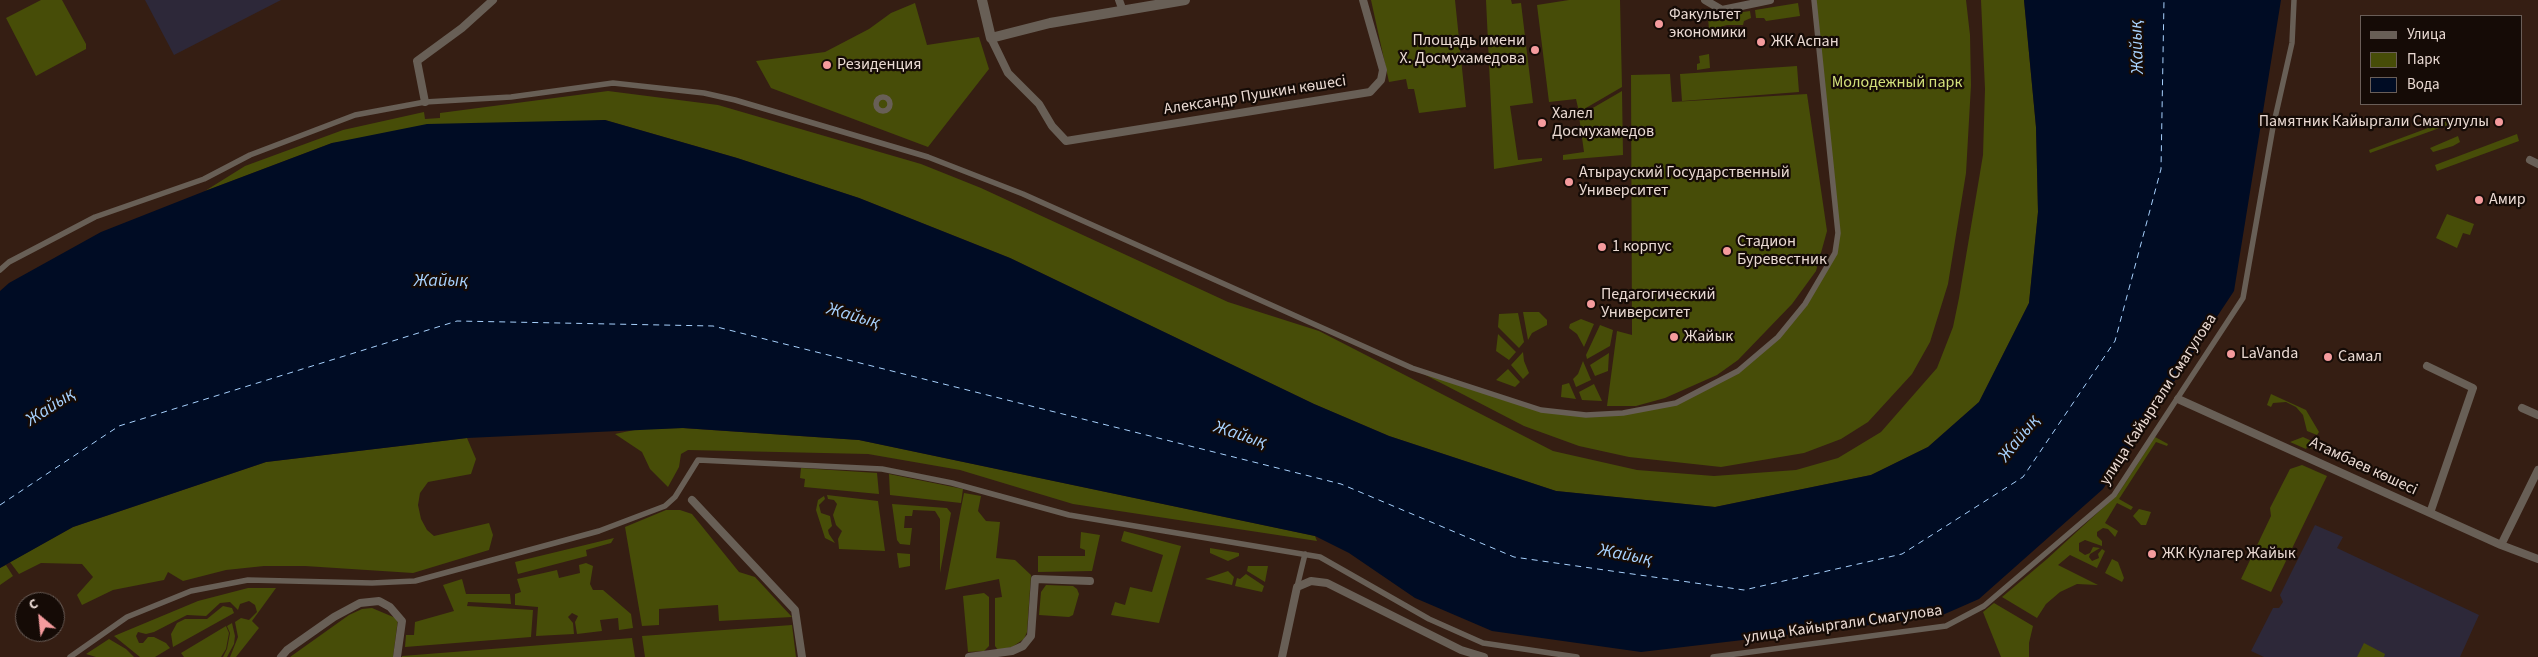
<!DOCTYPE html>
<meta charset="utf-8">
<style>
body{margin:0}
#map{position:relative;width:2538px;height:657px;overflow:hidden;background:#351e13;font-family:"Source Sans 3",sans-serif}
canvas{display:block}
.legend{position:absolute;left:2360px;top:15px;width:162px;height:90px;box-sizing:border-box;background:#150b06;border:1px solid #6a5e58;margin:0;padding:6px 9px;list-style:none;font-size:15px;color:#eadad3}
.legend li{display:flex;align-items:center;gap:10px;height:25px}
.legend b{width:25px;border:1px solid #6a5e58}
.north{position:absolute;left:15px;top:592px;width:50px;height:50px;box-sizing:border-box;background:#150b06;border:1px solid #6a5e58;border-radius:50%;rotate:332deg;font-size:14px;font-weight:700;line-height:20px;text-align:center;color:#eadad3}
.north::after{content:'';display:block;margin:auto;width:18px;height:22px;background:#f59b9d;clip-path:polygon(50% 0,100% 100%,50% 72%,0 100%)}
</style>
<div id="map">
<canvas width="2538" height="657"></canvas>
<ul class="legend">
<li><b style="height:6px;background:#685f56"></b>Улица</li>
<li><b style="height:14px;background:#474d08"></b>Парк</li>
<li><b style="height:14px;background:#000c24"></b>Вода</li>
</ul>
<div class="north">С</div>
</div>
<script>
const ctx = document.querySelector('canvas').getContext('2d');
ctx.lineJoin = 'round';
function paint(path, color) { ctx.fillStyle = color; ctx.fill(path, 'evenodd'); }
const shape = rows => new Path2D(rows.map(r => 'M' + r).join(''));
function trace(path, color, width, dash) { ctx.strokeStyle = color; ctx.lineWidth = width; ctx.lineCap = dash ? 'butt' : 'round'; ctx.setLineDash(dash || []); ctx.stroke(path); }
function drawText(font, color, halo, rows, align = 'center') {
  ctx.font = font + ' "Source Sans 3",sans-serif'; ctx.lineWidth = 4.5; ctx.setLineDash([]); ctx.textBaseline = 'middle'; ctx.strokeStyle = halo; ctx.fillStyle = color; for (const [text, x, y, turn = 0] of rows) {
    ctx.save(); ctx.translate(x, y); ctx.rotate((+turn || 0) * Math.PI / 180); ctx.textAlign = isNaN(turn) ? turn : align; if (halo) ctx.strokeText(text, 0, 0); ctx.fillText(text, 0, 0); ctx.restore();
  }
}
const education = shape([
 [145,0,281,0,174,55],
 [2315,525,2343,537,2337,548,2479,615,2460,657,2264,657,2251,651,2273,608,2279,608,2283,602,2280,595]
]);
const green = shape([
 [41,0,62,0,86,44,86,49,36,76,6,18],
 [1371,0,1455,0,1466,107,1419,113,1414,89,1408,89,1406,79,1389,82],
 [1486,0,1511,0,1512,4,1521,3,1533,103,1510,106,1518,160,1542,158,1542,161,1494,169],
 [1569,0,1620,0,1622,87,1579,112,1576,99,1549,102,1537,5],
 [1814,0,1966,0,1970,35,1971,85,1966,173,1948,284,1930,342,1912,374,1868,422,1841,439,1804,453,1721,467,1629,457,1579,446,1524,426,1412,368,1541,410,1586,415,1657,407,1701,392,1738,371,1778,337,1805,304,1835,253,1838,233],
 [1981,0,2024,0,2036,127,2038,212,2029,303,1979,402,1928,447,1871,475,1715,507,1556,491,1389,436,1314,404,1010,258,859,198,737,158,605,120,332,143,205,191,245,166,343,130,424,112,425,119,440,118,440,113,608,91,718,105,921,164,981,188,1228,302,1319,331,1553,451,1637,470,1714,476,1796,470,1838,458,1881,432,1937,368,1953,327,1959,298,1983,155,1985,89],
 [915,3,927,45,979,37,989,69,928,147,771,88,756,61,825,52,869,29,891,13],
 [1798,3,1800,16,1766,21,1764,18,1756,18,1755,10],
 [1750,11,1751,18,1744,21,1743,25,1727,25,1709,30,1708,17],
 [1709,54,1710,68,1697,70,1697,64,1700,63,1699,56],
 [1797,66,1799,92,1682,101,1680,74],
 [1670,74,1672,102,1807,94,1827,231,1816,271,1792,304,1738,360,1717,375,1665,398,1636,406,1607,406,1617,331,1632,335,1631,75],
 [1622,91,1623,155,1563,160,1563,155,1584,152,1579,116],
 [2447,121,2448,125,2370,153,2369,150],
 [2517,134,2519,141,2437,171,2435,165],
 [2458,136,2460,142,2453,146,2433,152,2430,148],
 [2447,214,2474,224,2470,235,2463,233,2457,248,2436,238],
 [1523,312,1539,312,1547,320,1547,325,1532,333,1528,340],
 [1518,313,1524,342,1519,348,1498,327,1499,314],
 [1581,319,1594,324,1584,347,1577,334,1569,328,1570,324],
 [1600,325,1613,330,1610,346,1587,359,1586,355],
 [1498,334,1516,352,1509,360,1496,351],
 [1523,352,1524,361,1529,373,1523,379,1511,365],
 [1609,353,1608,371,1595,376,1590,365],
 [1583,361,1591,380,1576,387,1573,379,1578,374],
 [1508,369,1520,382,1515,387,1496,380],
 [1569,383,1576,399,1561,397,1562,385],
 [1594,384,1602,401,1582,400,1579,392],
 [2271,394,2306,410,2319,432,2317,435,2307,431,2303,415,2296,407,2286,402,2273,403,2271,407,2267,405],
 [682,428,859,440,1315,536,1317,541,1073,504,960,470,868,454,688,450,681,454,679,467,668,487,650,469,642,452,615,434,639,429],
 [2155,437,2168,444,2167,446,2156,442,2119,499,2133,507,2131,510,2117,503,2105,523,2118,531,2115,537,2108,529,2103,528,2097,532,2097,536,2102,541,2102,546,2085,540,2079,543,2079,551,2085,555,2090,553,2093,547,2100,548,2090,554,2089,557,2092,561,2099,558,2098,554,2102,549,2105,551,2097,568,2070,555,2058,565,2098,585,2077,584,2060,592,2046,604,2037,618,2002,597,2047,559,2118,494],
 [2303,437,2314,442,2311,449,2307,447,2306,449,2290,442],
 [467,438,476,459,471,474,428,482,420,493,418,505,421,519,427,530,434,536,489,523,493,535,489,550,413,573,305,566,264,566,226,570,183,581,168,572,164,580,113,590,82,605,77,595,93,577,82,564,41,563,19,574,10,562,73,527,266,462],
 [2302,465,2327,476,2271,592,2241,579,2271,516,2270,508,2290,469],
 [801,468,877,473,879,494,804,487,805,479,800,478],
 [889,474,963,489,961,503,890,495],
 [964,493,981,496,978,511,986,521,1000,522,996,558,1015,560,1031,575,1027,632,1024,639,1012,647,998,650,995,646,995,598,1002,597,999,579,945,590],
 [827,495,878,501,885,551,839,549,838,539,842,531,836,525,833,515,837,504,834,500,828,499],
 [824,496,825,499,819,505,821,513,830,516,832,526,828,530,829,534,835,543,825,538,816,510,818,500],
 [892,504,947,508,951,513,940,573,940,519,935,511,913,510,912,516,905,516,904,528,912,528,910,545,900,544,897,540],
 [2139,509,2151,512,2146,525,2141,525,2133,516],
 [666,510,680,510,692,514,739,572,755,577,792,617,719,621,718,605,659,609,659,625,642,626,625,527],
 [1124,531,1181,546,1159,623,1111,615,1115,602,1125,605,1130,587,1152,592,1163,555,1121,541],
 [1081,532,1100,535,1092,571,1038,572,1038,556,1085,556,1085,550,1080,548],
 [614,538,611,543,586,550,587,556,518,574,515,562],
 [1210,548,1239,553,1239,556,1228,561,1210,553],
 [897,553,910,554,910,566,899,568],
 [2112,559,2118,562,2124,578,2122,582,2105,573],
 [586,563,593,566,590,584,593,590,603,590,631,614,633,628,619,630,618,618,600,620,602,631,577,634,575,622,578,616,572,613,568,617,573,623,574,634,536,636,538,607,515,605,515,594,521,592,517,579,557,570,559,578,580,573,579,565],
 [6,565,13,576,0,585,0,568],
 [1248,566,1268,566,1265,582,1247,571],
 [1228,571,1234,577,1232,585,1205,579],
 [1246,574,1264,586,1262,592,1235,586,1237,578,1240,579],
 [462,579,466,594,510,594,511,604,468,602,467,606,533,610,531,637,405,647,406,635,414,635,415,622,454,611,443,585],
 [1046,585,1073,586,1077,589,1079,594,1073,615,1069,617,1039,615,1041,592],
 [248,588,276,588,252,621,259,628,236,657,230,657,238,637,235,622,241,618,249,620,257,612,255,605,249,601,240,604,238,610,230,602,220,603,206,616,187,615,154,632,146,634,138,632,136,636,139,643,143,643,148,637,154,637,166,643,170,648,155,657,140,657,114,636,198,601],
 [984,593,989,597,989,646,984,651,968,652,963,596],
 [1994,603,2033,626,2029,643,2029,657,2001,657,1983,612],
 [223,606,232,608,234,613,173,647,171,634,177,623,185,619,207,619],
 [372,608,398,619,393,657,290,657,349,615,362,609],
 [232,623,235,636,234,644,227,657,223,657,227,649,230,633,227,626],
 [792,625,796,657,645,657,642,636],
 [226,626,229,633,226,649,221,657,184,657,181,653],
 [632,638,635,657,402,657,402,656],
 [109,639,126,649,134,657,96,657,86,654],
 [2364,643,2385,654,2384,657,2357,657]
]);
const water = shape([
 [2024,0,2281,0,2234,291,2103,489,1979,599,1938,617,1641,652,1492,631,1415,598,1349,553,1315,536,859,440,683,428,467,438,266,462,73,527,0,568,0,291,9,283,101,232,205,191,332,143,427,124,605,120,737,158,859,198,1010,258,1314,404,1389,436,1556,491,1715,507,1871,475,1928,447,1979,402,2029,303,2038,212,2036,127]
]);
const ferry = shape([
 [0,505,119,426,457,321,713,326,1341,484,1514,557,1744,590,1902,554,2023,477,2115,341,2161,169,2164,0]
]);
const pedestrian = shape([
 '876 104a7 7 0 1 1 14 0a7 7 0 1 1-14 0Z',
 [0,270,9,262,95,217,204,179,250,155,355,115,425,102,511,97,613,83,704,93,735,100,928,157,1023,194,1412,368,1541,410,1586,415,1623,413,1676,403,1738,371,1778,337,1805,304,1835,253,1838,233,1814,0],
 [1297,587,1305,554],
 [70,657,127,617,191,591,248,580,372,583,415,581,599,531,665,506,675,497,698,460,882,469,952,483,1069,515,1320,557,1429,619,1483,643,1577,657],
 [1713,657,1946,626,1984,606,2114,495,2243,298,2273,127,2292,43,2294,0]
]);
const minor = shape([
 [1119,0,1123,11],
 [1705,0,1722,10,1770,0],
 [991,38,1008,73,1039,104,1052,126,1066,141,1370,92,1381,80,1383,70,1363,0],
 [425,102,417,61,462,28,493,0],
 [2530,160,2538,164],
 [2427,366,2473,388,2430,513],
 [2178,399,2501,545,2538,559],
 [2522,408,2538,415],
 [692,500,795,610,802,657],
 [2501,545,2538,470],
 [281,657,287,650,334,617,360,603,379,601,390,607,402,621,397,657],
 [969,657,1012,651,1023,646,1031,636,1035,579,1090,581],
 [1282,657,1297,587,1311,581,1327,583,1461,650,1484,657]
]);
const tertiary = shape([
 [982,0,991,38,1050,23,1185,0]
]);
const markers = [
 [1659,24,5,"#f59b9d"],
 [1761,42,5,"#f59b9d"],
 [1535,50,5,"#f59b9d"],
 [827,65,5,"#f59b9d"],
 [2499,122,5,"#f59b9d"],
 [1542,123,5,"#f59b9d"],
 [1569,182,5,"#f59b9d"],
 [2479,200,5,"#f59b9d"],
 [1602,247,5,"#f59b9d"],
 [1727,251,5,"#f59b9d"],
 [1591,304,5,"#f59b9d"],
 [1674,337,5,"#f59b9d"],
 [2231,354,5,"#f59b9d"],
 [2328,357,5,"#f59b9d"],
 [2152,554,5,"#f59b9d"]
];
const poiNames = [
 ["Факультет",1669,15],
 ["экономики",1669,33],
 ["Площадь имени",1525,41,"right"],
 ["Х. Досмухамедова",1525,59,"right"],
 ["ЖК Аспан",1771,42],
 ["Резиденция",837,65],
 ["Халел",1552,114],
 ["Досмухамедов",1552,132],
 ["Памятник Кайыргали Смагулулы",2489,122,"right"],
 ["Атырауский Государственный",1579,173],
 ["Университет",1579,191],
 ["Амир",2489,200],
 ["Стадион",1737,242],
 ["Буревестник",1737,260],
 ["1 корпус",1612,247],
 ["Педагогический",1601,295],
 ["Университет",1601,313],
 ["Жайык",1684,337],
 ["LaVanda",2241,354],
 ["Самал",2338,357],
 ["ЖК Кулагер Жайык",2162,554]
];
const parkNames = [
 ["Молодежный парк",1897,83]
];
const streetNames = [
 ["Александр Пушкин көшесі",1255,96,-9],
 ["улица Кайыргали Смагулова",2159,400,-57],
 ["Атамбаев көшесі",2363,467,25],
 ["улица Кайыргали Смагулова",1843,625,-8]
];
const waterNames = [
 ["Жайық",2138,47,-92],
 ["Жайық",441,282],
 ["Жайық",853,317,16],
 ["Жайық",51,408,-33],
 ["Жайық",1240,436,18],
 ["Жайық",2020,439,-51],
 ["Жайық",1625,556,11]
];
paint(education, '#2d2839');
paint(green, '#474d08');
paint(water, '#000c24');
trace(ferry, '#a7d1fd', 1, [6, 5]);
trace(pedestrian, '#685f56', 5.5);
trace(minor, '#685f56', 8);
trace(tertiary, '#685f56', 10);
for (const [x, y, r, color] of markers) { const dot = new Path2D(); dot.arc(x, y, r, 0, 2 * Math.PI); ctx.fillStyle = color; ctx.fill(dot); trace(dot, '#150b06', 2); }
drawText('16px', '#eadad3', '#150b06', poiNames, 'left');
drawText('16px', '#d3e07b', '#150b06', parkNames);
drawText('16px', '#eadad3', '#150b06', streetNames);
drawText('italic 18px', '#a7d1fd', '#150b06', waterNames);
</script>
